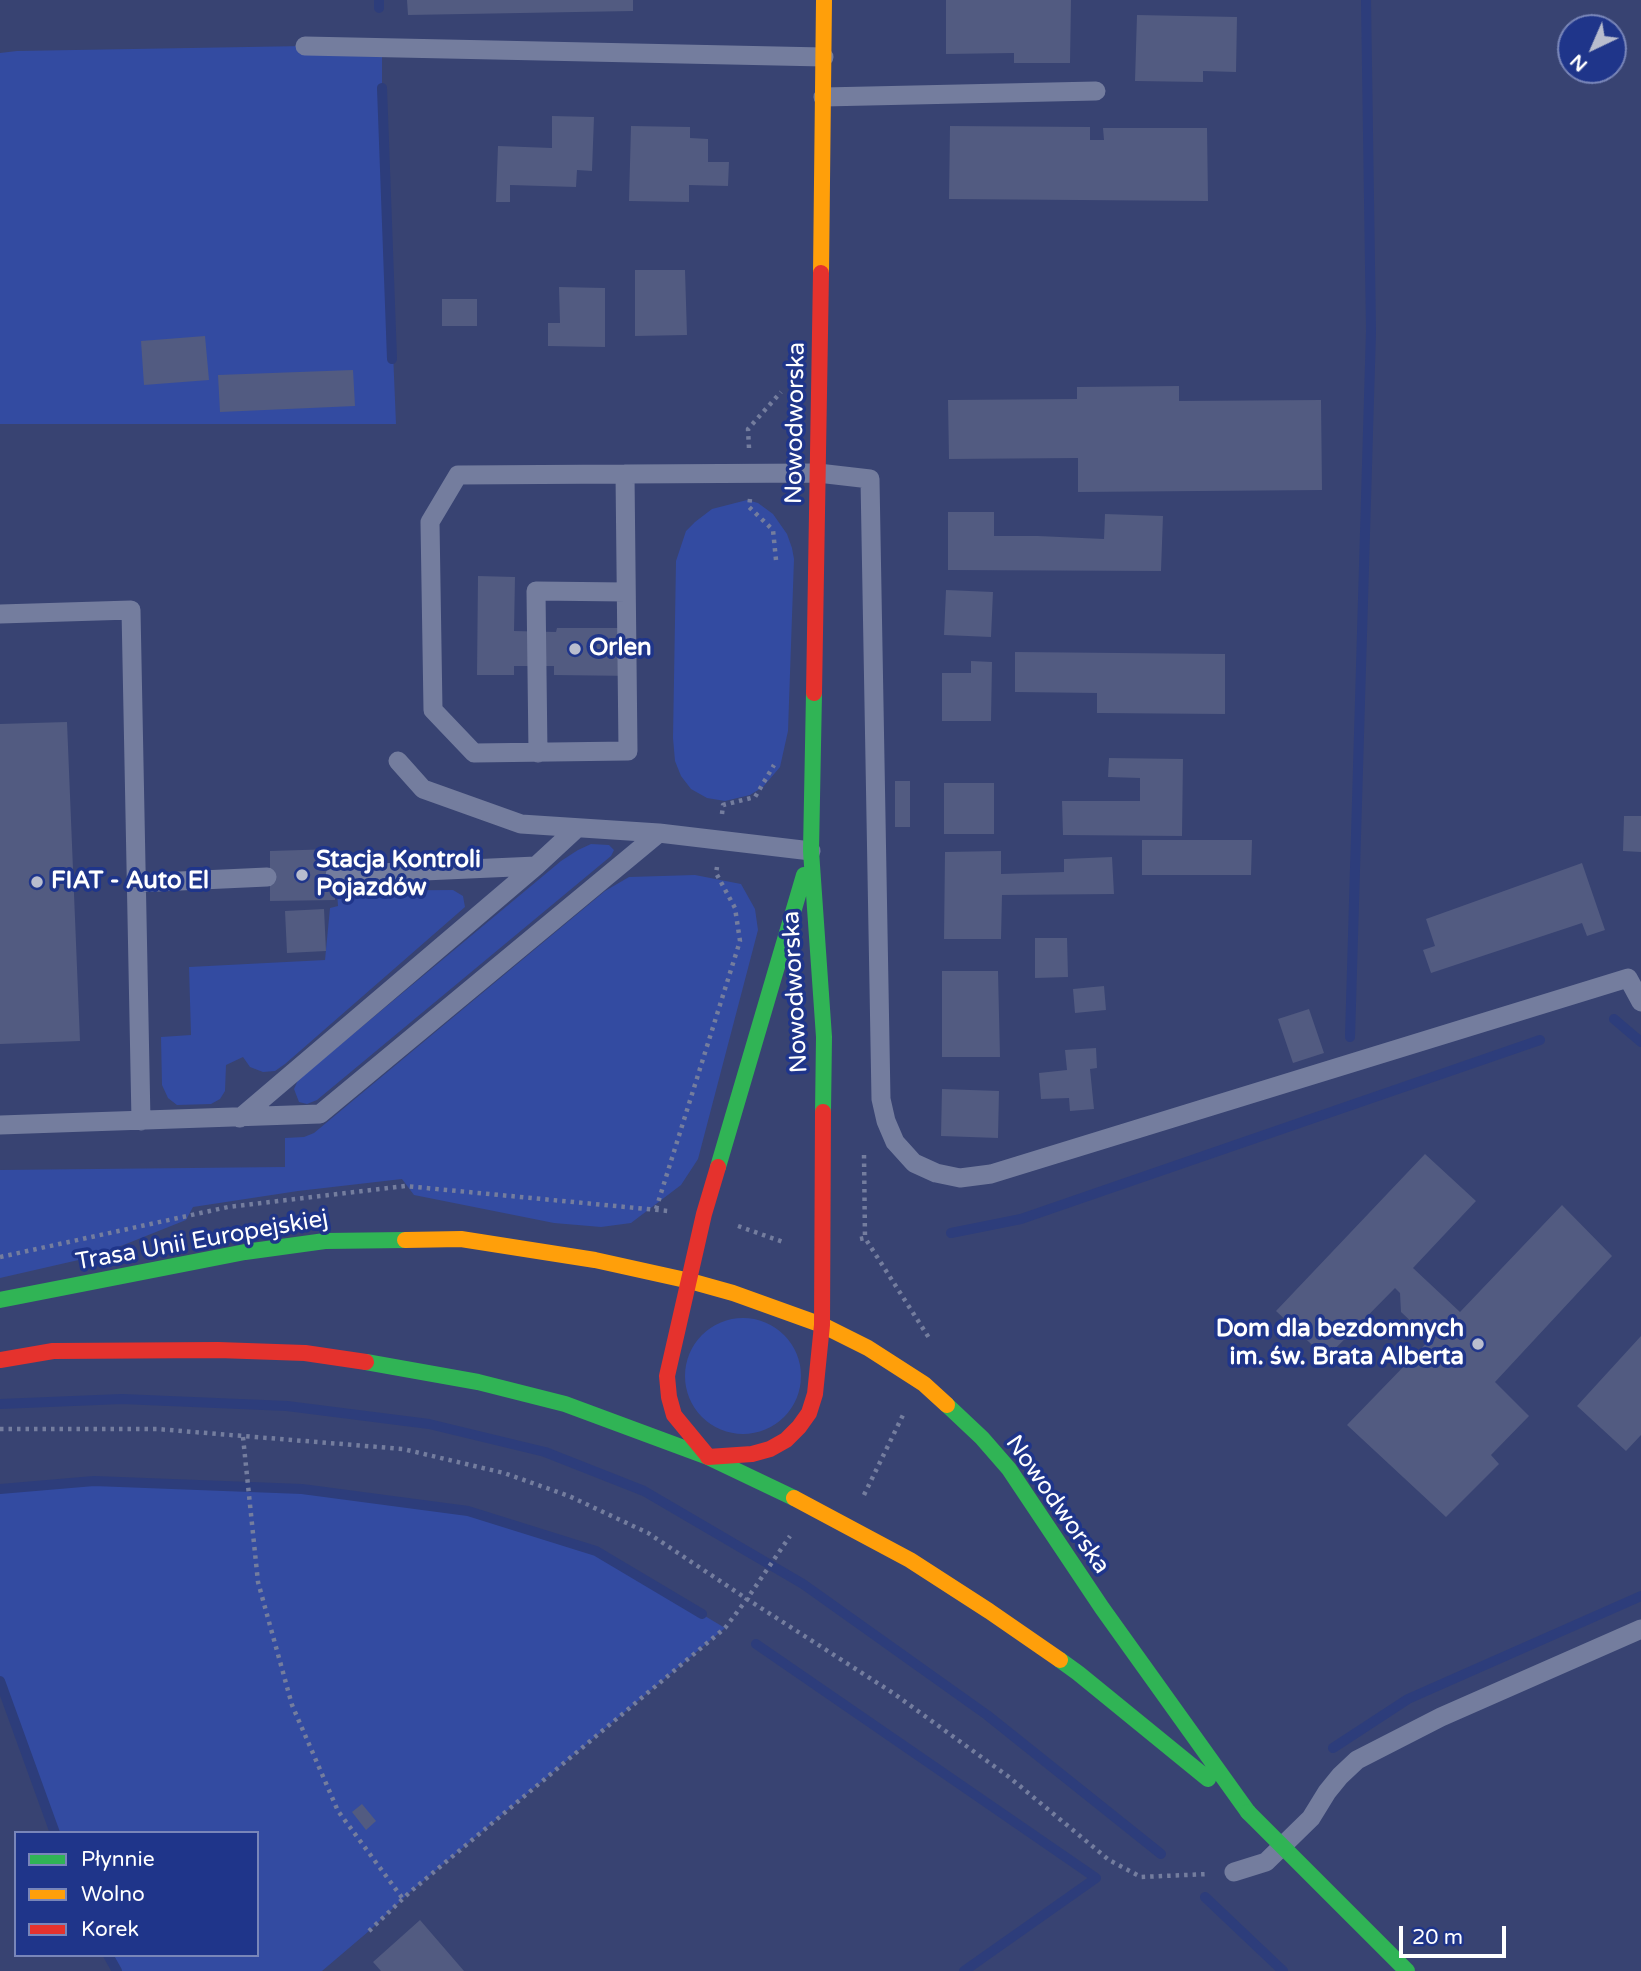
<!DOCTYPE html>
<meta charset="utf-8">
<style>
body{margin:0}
#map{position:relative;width:1641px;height:1971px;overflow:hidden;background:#384372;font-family:"Varela Round",sans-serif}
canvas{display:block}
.legend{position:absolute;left:14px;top:1831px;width:245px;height:126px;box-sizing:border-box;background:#1f358a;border:2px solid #7986b9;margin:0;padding:9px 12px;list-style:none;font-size:21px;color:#fff}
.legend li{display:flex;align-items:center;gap:14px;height:35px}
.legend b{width:35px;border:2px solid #7986b9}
.north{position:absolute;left:1557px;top:14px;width:70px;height:70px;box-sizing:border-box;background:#1f358a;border:2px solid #7986b9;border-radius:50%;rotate:224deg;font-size:19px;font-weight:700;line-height:28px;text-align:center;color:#fff}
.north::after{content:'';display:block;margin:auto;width:24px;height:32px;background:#b9bdce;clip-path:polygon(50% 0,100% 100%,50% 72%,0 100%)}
.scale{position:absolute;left:1399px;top:1926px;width:107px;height:32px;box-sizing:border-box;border:4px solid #fff;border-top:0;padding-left:9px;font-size:21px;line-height:24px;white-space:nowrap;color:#fff;-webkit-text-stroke:5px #1f358a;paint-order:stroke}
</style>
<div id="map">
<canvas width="1641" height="1971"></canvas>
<ul class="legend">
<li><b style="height:9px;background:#30b455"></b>Płynnie</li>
<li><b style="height:9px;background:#ff9f0a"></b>Wolno</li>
<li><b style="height:9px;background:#e5322d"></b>Korek</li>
</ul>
<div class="north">N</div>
<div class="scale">20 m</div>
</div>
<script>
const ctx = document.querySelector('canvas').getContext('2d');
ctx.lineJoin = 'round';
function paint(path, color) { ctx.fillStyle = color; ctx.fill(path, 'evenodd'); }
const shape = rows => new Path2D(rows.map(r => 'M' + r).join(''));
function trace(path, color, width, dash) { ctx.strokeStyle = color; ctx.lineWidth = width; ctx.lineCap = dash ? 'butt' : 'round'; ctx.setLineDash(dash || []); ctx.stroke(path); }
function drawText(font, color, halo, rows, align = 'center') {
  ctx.font = font + ' "Varela Round",sans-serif'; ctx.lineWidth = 7; ctx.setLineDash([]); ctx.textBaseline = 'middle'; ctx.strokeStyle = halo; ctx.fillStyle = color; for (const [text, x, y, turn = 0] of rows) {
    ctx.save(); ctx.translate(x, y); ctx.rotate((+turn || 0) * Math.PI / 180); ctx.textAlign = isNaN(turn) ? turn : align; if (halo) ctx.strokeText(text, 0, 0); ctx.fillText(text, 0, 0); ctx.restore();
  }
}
const green = shape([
 [305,46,382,48,382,88,396,424,0,424,0,53,17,51],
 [747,500,758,503,773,514,787,534,792,548,794,559,788,731,780,767,763,787,750,795,725,801,707,798,691,789,681,776,675,761,673,738,676,561,686,531,695,522,712,509],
 [591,844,609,845,614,850,611,856,317,1100,307,1104,299,1102,294,1089,298,1080,561,861,578,850],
 [695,875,741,884,755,909,758,930,698,1159,681,1185,631,1223,601,1227,554,1223,414,1195,402,1179,298,1191,193,1207,186,1220,96,1256,0,1278,0,1170,285,1167,285,1138,304,1137,314,1133,605,891,629,877],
 [453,890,463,896,465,907,285,1064,275,1071,263,1072,250,1067,243,1057,226,1065,225,1091,220,1099,211,1104,177,1105,168,1098,162,1085,161,1037,191,1035,189,967,325,960,330,908,338,906,337,891],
 '685 1376a58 58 0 1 1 116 0a58 58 0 1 1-116 0Z',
 [94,1481,302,1489,468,1511,596,1551,725,1628,410,1892,369,1931,322,1971,117,1971,108,1955,257,1955,257,1833,55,1833,0,1681,0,1489]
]);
const stream = shape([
 [379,0,379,8],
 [382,88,392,359],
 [1614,1019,1641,1042],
 [1350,1037,1371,331,1366,0],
 [951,1233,1021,1219,1540,1040],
 [0,1404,122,1399,287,1406,429,1424,545,1452,644,1491,803,1584,987,1715,1161,1854],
 [0,1489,94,1481,302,1489,468,1511,596,1551,702,1614],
 [756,1644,1096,1878,964,1971],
 [0,1681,55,1833],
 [1333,1748,1408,1699,1641,1596],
 [1205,1897,1283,1971],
 [108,1955,117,1971]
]);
const building = shape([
 [407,0,633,0,633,11,408,15],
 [946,0,1071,0,1070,63,1014,63,1014,53,946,54],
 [1137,15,1237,17,1236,72,1203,71,1203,82,1135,81],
 [552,116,594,117,592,171,577,170,576,187,510,185,510,202,496,202,498,146,552,148],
 [631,126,690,127,690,138,708,139,708,162,729,162,728,186,689,185,689,202,629,201],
 [950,126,1090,127,1090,140,1104,140,1103,128,1207,128,1208,201,949,199],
 [635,270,685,270,687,335,635,336],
 [559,287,605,288,605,347,548,346,548,323,560,323],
 [442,299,477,299,477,326,442,326],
 [205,336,209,380,144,385,141,341],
 [353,370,355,406,220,412,218,375],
 [1179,386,1179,401,1321,400,1322,490,1078,492,1078,458,949,459,948,400,1077,399,1077,387],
 [948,512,994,512,994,536,1038,536,1104,539,1105,514,1163,516,1161,571,948,570],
 [478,576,515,577,514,631,556,632,557,628,636,628,635,676,554,675,554,666,514,666,514,675,477,675],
 [946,590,993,592,991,637,944,635],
 [1015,652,1225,654,1225,714,1097,713,1097,693,1015,692],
 [971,661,992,662,991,721,942,721,942,673,971,673],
 [67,722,80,1041,0,1044,0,724],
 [1109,758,1183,759,1182,836,1063,835,1062,801,1140,801,1140,778,1108,777],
 [895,781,910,781,910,827,895,827],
 [944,783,994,783,994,834,944,834],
 [1624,816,1641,816,1641,852,1623,851],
 [1142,840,1252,840,1251,875,1142,875],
 [334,849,335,900,270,901,270,851],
 [1001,851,1001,874,1064,872,1064,859,1112,857,1114,894,1002,895,1001,939,944,939,945,852],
 [1582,863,1605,930,1587,936,1582,923,1431,973,1423,950,1435,946,1426,919],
 [324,909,326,951,287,953,285,911],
 [1035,938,1067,938,1068,977,1035,978],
 [942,971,998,971,1000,1057,942,1057],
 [1104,986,1106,1010,1075,1013,1073,989],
 [1309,1009,1324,1053,1293,1063,1278,1019],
 [1096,1048,1097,1068,1090,1069,1094,1109,1070,1111,1069,1098,1041,1099,1039,1073,1067,1070,1065,1050],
 [942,1089,999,1091,998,1138,941,1136],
 [1425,1154,1476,1201,1413,1268,1460,1312,1562,1205,1612,1256,1495,1382,1529,1416,1491,1455,1499,1464,1446,1517,1347,1425,1439,1330,1435,1326,1416,1326,1401,1312,1400,1293,1395,1288,1326,1358,1276,1311],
 [1641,1336,1641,1435,1626,1451,1577,1406],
 [362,1804,376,1821,366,1830,352,1812],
 [420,1920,464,1971,381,1971,373,1962]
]);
const path = shape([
 [749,448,748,429,781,392],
 [750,499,749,507,773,530,776,560],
 [722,814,723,805,755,797,774,765],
 [864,1155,865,1238],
 [656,1209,740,941,735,908,716,873,717,867],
 [738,1226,786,1243],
 [860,1239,865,1238,931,1341],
 [0,1257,228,1207,405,1186,668,1211],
 [0,1429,157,1429,403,1449,504,1473,569,1496,648,1533,747,1599,893,1693,1009,1777,1109,1860,1141,1877,1208,1874],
 [243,1437,258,1582,292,1705,338,1811,403,1899],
 [864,1495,903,1415],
 [369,1931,410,1892,725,1628,747,1599,790,1536]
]);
const lane = shape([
 [305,46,824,57],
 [823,97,1096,91],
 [625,474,458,475,430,522,433,710,474,753,628,751,625,474,818,473,870,479,881,1099,886,1121,895,1142,914,1163,936,1173,960,1178,991,1174,1628,978,1641,1002],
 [0,614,131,610,141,1121],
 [538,753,536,591,626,592],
 [398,761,423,789,521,824,659,833,811,851],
 [335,875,536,866],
 [136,883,267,877],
 [240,1118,536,866,576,829],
 [0,1125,320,1114,659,833],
 [1234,1872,1266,1862,1311,1818,1327,1792,1340,1776,1357,1760,1441,1717,1641,1629]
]);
const fast = shape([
 [814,693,811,851,824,1037,823,1112],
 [718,1167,804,875],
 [0,1300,245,1252,325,1241,405,1240],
 [366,1362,478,1382,565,1404,708,1457,794,1498],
 [947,1405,982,1438,1009,1469,1102,1608,1248,1812],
 [1060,1660,1078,1673,1208,1779]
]);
const slow = shape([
 [821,273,824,0],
 [405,1240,461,1239,595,1260,690,1281,733,1293,822,1325,868,1348,924,1384,947,1405],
 [794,1498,910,1560,989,1611,1060,1660]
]);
const jam = shape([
 [814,693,821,273],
 [0,1360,53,1351,218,1350,305,1353,366,1362],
 [707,1455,674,1415,669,1397,667,1376,704,1214,718,1167],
 [708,1457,752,1454,770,1449,786,1440,799,1427,809,1413,815,1394,822,1325,823,1112]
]);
const fastBridge = shape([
 [1248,1812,1407,1971]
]);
const markers = [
 [575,649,7,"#b9bdce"],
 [302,875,7,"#b9bdce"],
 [37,882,7,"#b9bdce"],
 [1478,1344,7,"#b9bdce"]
];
const streetNames = [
 ["Nowodworska",796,423,-89],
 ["Nowodworska",796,992,-93],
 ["Trasa Unii Europejskiej",202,1241,-10],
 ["Nowodworska",1057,1505,55]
];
const poiNames = [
 ["Orlen",589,649],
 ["Stacja Kontroli",316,861],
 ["Pojazdów",316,889],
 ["FIAT - Auto El",51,882],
 ["Dom dla bezdomnych",1464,1330,"right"],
 ["im. św. Brata Alberta",1464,1358,"right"]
];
paint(green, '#334ba1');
trace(stream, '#2d3d7b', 10);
paint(building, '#525b81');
trace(path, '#747d9e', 4.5, [3.5, 5]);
trace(lane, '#747d9e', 19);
trace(fast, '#30b455', 16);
trace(slow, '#ff9f0a', 16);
trace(jam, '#e5322d', 16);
trace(fastBridge, '#30b455', 16);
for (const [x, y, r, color] of markers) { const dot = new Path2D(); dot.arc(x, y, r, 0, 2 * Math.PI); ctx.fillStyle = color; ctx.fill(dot); trace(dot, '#1f358a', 2.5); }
drawText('24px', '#fff', '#1f358a', streetNames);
drawText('bold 24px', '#fff', '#1f358a', poiNames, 'left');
</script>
